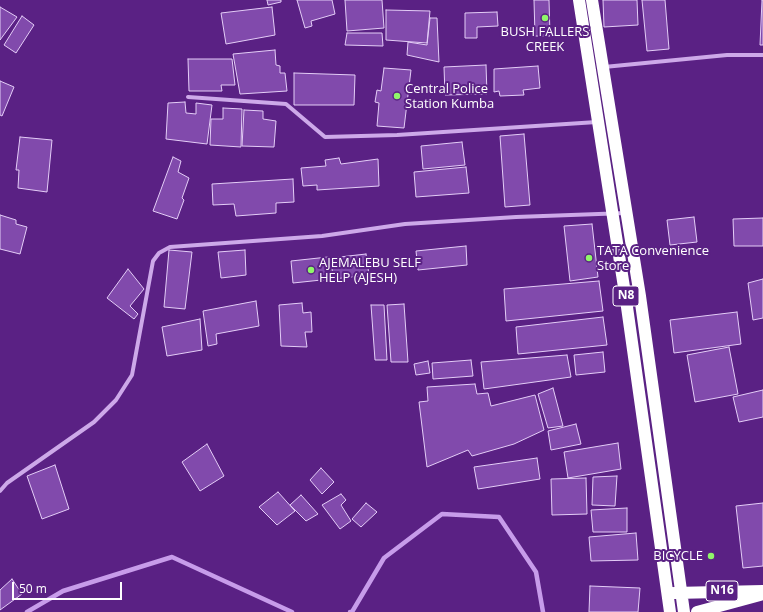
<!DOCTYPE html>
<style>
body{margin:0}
#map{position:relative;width:763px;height:612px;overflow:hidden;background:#5a2184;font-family:"Open Sans",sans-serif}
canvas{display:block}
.scale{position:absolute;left:12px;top:582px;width:110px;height:18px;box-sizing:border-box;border:2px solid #fff;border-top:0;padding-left:5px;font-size:12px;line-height:14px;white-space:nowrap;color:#fff;-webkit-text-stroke:3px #5a2184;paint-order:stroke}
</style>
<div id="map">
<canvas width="763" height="612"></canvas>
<div class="scale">50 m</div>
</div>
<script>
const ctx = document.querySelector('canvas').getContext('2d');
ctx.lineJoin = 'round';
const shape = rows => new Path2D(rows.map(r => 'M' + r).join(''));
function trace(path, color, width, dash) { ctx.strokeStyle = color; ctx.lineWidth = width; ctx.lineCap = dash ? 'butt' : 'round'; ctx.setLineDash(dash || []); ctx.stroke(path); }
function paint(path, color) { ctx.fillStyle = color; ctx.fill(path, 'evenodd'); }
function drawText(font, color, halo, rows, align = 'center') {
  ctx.font = font + ' "Open Sans",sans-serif'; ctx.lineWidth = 4; ctx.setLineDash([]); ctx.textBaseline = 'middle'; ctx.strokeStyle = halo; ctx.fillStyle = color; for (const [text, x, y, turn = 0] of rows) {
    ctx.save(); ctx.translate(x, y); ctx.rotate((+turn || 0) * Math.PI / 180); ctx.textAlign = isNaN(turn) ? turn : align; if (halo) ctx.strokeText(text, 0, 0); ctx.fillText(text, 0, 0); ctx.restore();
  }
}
const stream = shape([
 [27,612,63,591,172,557,292,612],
 [350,612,352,612,384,558,442,514,499,517,536,572,543,612]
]);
const building = shape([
 [267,0,281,0,281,2,268,5,267,0],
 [297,0,332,0,335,14,311,21,312,26,305,28,297,0],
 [345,0,382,0,384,28,347,31,345,0],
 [534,0,549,0,550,36,535,36,534,0],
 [603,0,637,0,638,25,604,27,603,0],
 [642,0,665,0,669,49,647,51,642,0],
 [762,0,763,0,763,45,760,45,762,0],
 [0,7,17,17,0,40,0,7],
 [272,7,275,35,226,44,221,13,272,7],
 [386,10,430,11,427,43,386,40,386,10],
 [497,12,498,26,477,27,477,38,465,38,465,13,497,12],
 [22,16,34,25,16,53,4,45,22,16],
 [430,18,437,18,439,62,407,55,408,42,427,45,430,18],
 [347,33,382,33,383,46,345,45,347,33],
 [275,50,276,65,280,66,280,73,285,73,287,91,240,94,233,54,275,50],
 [188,59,232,59,235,85,221,85,222,91,189,91,188,59],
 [486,65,487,94,445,95,444,67,486,65],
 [538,66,540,88,523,90,524,95,500,96,499,91,494,92,494,69,538,66],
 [384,68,411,70,404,128,377,126,379,103,375,102,377,90,381,91,384,68],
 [294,73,355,75,354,105,294,105,294,73],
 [0,81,14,87,2,116,0,115,0,81],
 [185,102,186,113,196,114,196,103,212,105,207,144,166,139,168,103,185,102],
 [223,108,242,109,241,147,210,145,211,119,223,119,223,108],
 [244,110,263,111,263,119,276,121,274,147,242,146,244,110],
 [524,134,530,205,505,207,500,136,524,134],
 [20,137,52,140,47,192,18,188,19,170,16,170,20,137],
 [462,142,465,165,423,169,421,146,462,142],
 [173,157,181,161,178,172,189,178,182,198,184,200,177,219,153,211,173,157],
 [339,158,341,164,378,159,379,186,317,190,317,185,303,186,301,168,326,166,325,160,339,158],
 [466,167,469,193,416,197,414,172,466,167],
 [293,179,294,202,276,203,276,213,236,216,234,204,213,205,212,184,293,179],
 [0,215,16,220,16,224,27,227,20,254,0,249,0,215],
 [694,217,697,242,670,245,667,220,694,217],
 [763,218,763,246,734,246,733,219,763,218],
 [592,224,598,277,570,281,564,226,592,224],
 [466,246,467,265,418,270,416,251,466,246],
 [169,250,192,252,185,309,164,307,169,250],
 [245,250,246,275,221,278,218,252,245,250],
 [366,254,369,275,333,279,331,258,366,254],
 [328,257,331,279,293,283,291,261,328,257],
 [128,269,144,289,130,306,138,314,134,319,107,298,128,269],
 [763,279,763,318,753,320,748,283,763,279],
 [599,281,603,311,506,321,504,289,599,281],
 [256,301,259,326,216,334,217,344,208,346,203,311,256,301],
 [302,303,303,313,311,312,312,332,305,332,307,347,281,346,279,305,302,303],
 [404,304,408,362,391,362,387,305,404,304],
 [371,305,384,305,387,360,375,360,371,305],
 [737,312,741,344,674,353,670,320,737,312],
 [603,317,607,345,518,354,516,327,603,317],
 [200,319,202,350,167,356,162,327,200,319],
 [729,347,738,394,695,402,687,355,729,347],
 [603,352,605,372,576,375,574,355,603,352],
 [567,355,571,377,484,389,481,362,567,355],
 [471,360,473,376,433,379,432,363,471,360],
 [428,361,430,373,416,375,414,364,428,361],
 [475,384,477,394,488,393,491,406,535,395,544,430,514,444,472,456,468,450,427,467,419,402,428,401,427,387,475,384],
 [553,388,563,426,548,428,538,394,553,388],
 [763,390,763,417,739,422,733,397,763,390],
 [576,424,581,444,551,450,548,431,576,424],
 [618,443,621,469,568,478,564,452,618,443],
 [207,444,224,476,200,491,182,462,207,444],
 [537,458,540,479,478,489,474,467,537,458],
 [55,465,69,509,42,519,27,476,55,465],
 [321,468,334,482,322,494,310,480,321,468],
 [617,476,615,506,592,505,593,477,617,476],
 [586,478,587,514,552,515,551,479,586,478],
 [278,492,295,511,277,525,259,507,278,492],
 [341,494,346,500,341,505,351,521,340,529,322,505,341,494],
 [301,495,318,514,306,521,290,505,301,495],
 [366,503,377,512,361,527,352,519,366,503],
 [763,503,763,566,743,568,736,506,763,503],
 [627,508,627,532,593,532,591,510,627,508],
 [636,533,638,560,591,561,589,537,636,533],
 [12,579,22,594,0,610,0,590,12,579],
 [590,586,640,588,638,612,589,612,590,586]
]);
const street = shape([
 [604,67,727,55,763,55],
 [188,97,286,104,325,137,397,135,597,122],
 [0,491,7,483,94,422,116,400,132,375,153,261,159,253,170,247,322,236,405,224,516,217,626,213]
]);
const highway = shape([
 [579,0,626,300,670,612],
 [592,0,640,296,684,612],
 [674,593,763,591],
 [697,612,760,595]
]);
const markers = [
 [545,18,4,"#90f66a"],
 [397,96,4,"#90f66a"],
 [589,258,4,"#90f66a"],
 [311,270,4,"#90f66a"],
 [711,556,4,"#90f66a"]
];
const shields = [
 [626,296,26],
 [722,591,32]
];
const shieldNames = [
 ["N8",626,296],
 ["N16",722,591]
];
const poiNames = [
 ["BUSH FALLERS",545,32,"center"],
 ["CREEK",545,47,"center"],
 ["Central Police",405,89],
 ["Station Kumba",405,104],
 ["TATA Convenience",597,251],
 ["Store",597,266],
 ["AJEMALEBU SELF",319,263],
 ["HELP (AJESH)",319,278],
 ["BICYCLE",703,556,"right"]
];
trace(stream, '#c79cea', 4.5);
paint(building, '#814aac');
trace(building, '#e4cdf7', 1);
trace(street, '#cda9e9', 4);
trace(highway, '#fff', 12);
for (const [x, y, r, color] of markers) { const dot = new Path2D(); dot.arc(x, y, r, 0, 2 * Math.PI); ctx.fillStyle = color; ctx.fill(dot); trace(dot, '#5a2184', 1.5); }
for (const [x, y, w] of shields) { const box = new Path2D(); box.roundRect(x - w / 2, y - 10, w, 20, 3); ctx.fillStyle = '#5a2184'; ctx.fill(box); trace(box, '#fff', 1); }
drawText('bold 12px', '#fff', null, shieldNames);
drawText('13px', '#fff', '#5a2184', poiNames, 'left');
</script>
